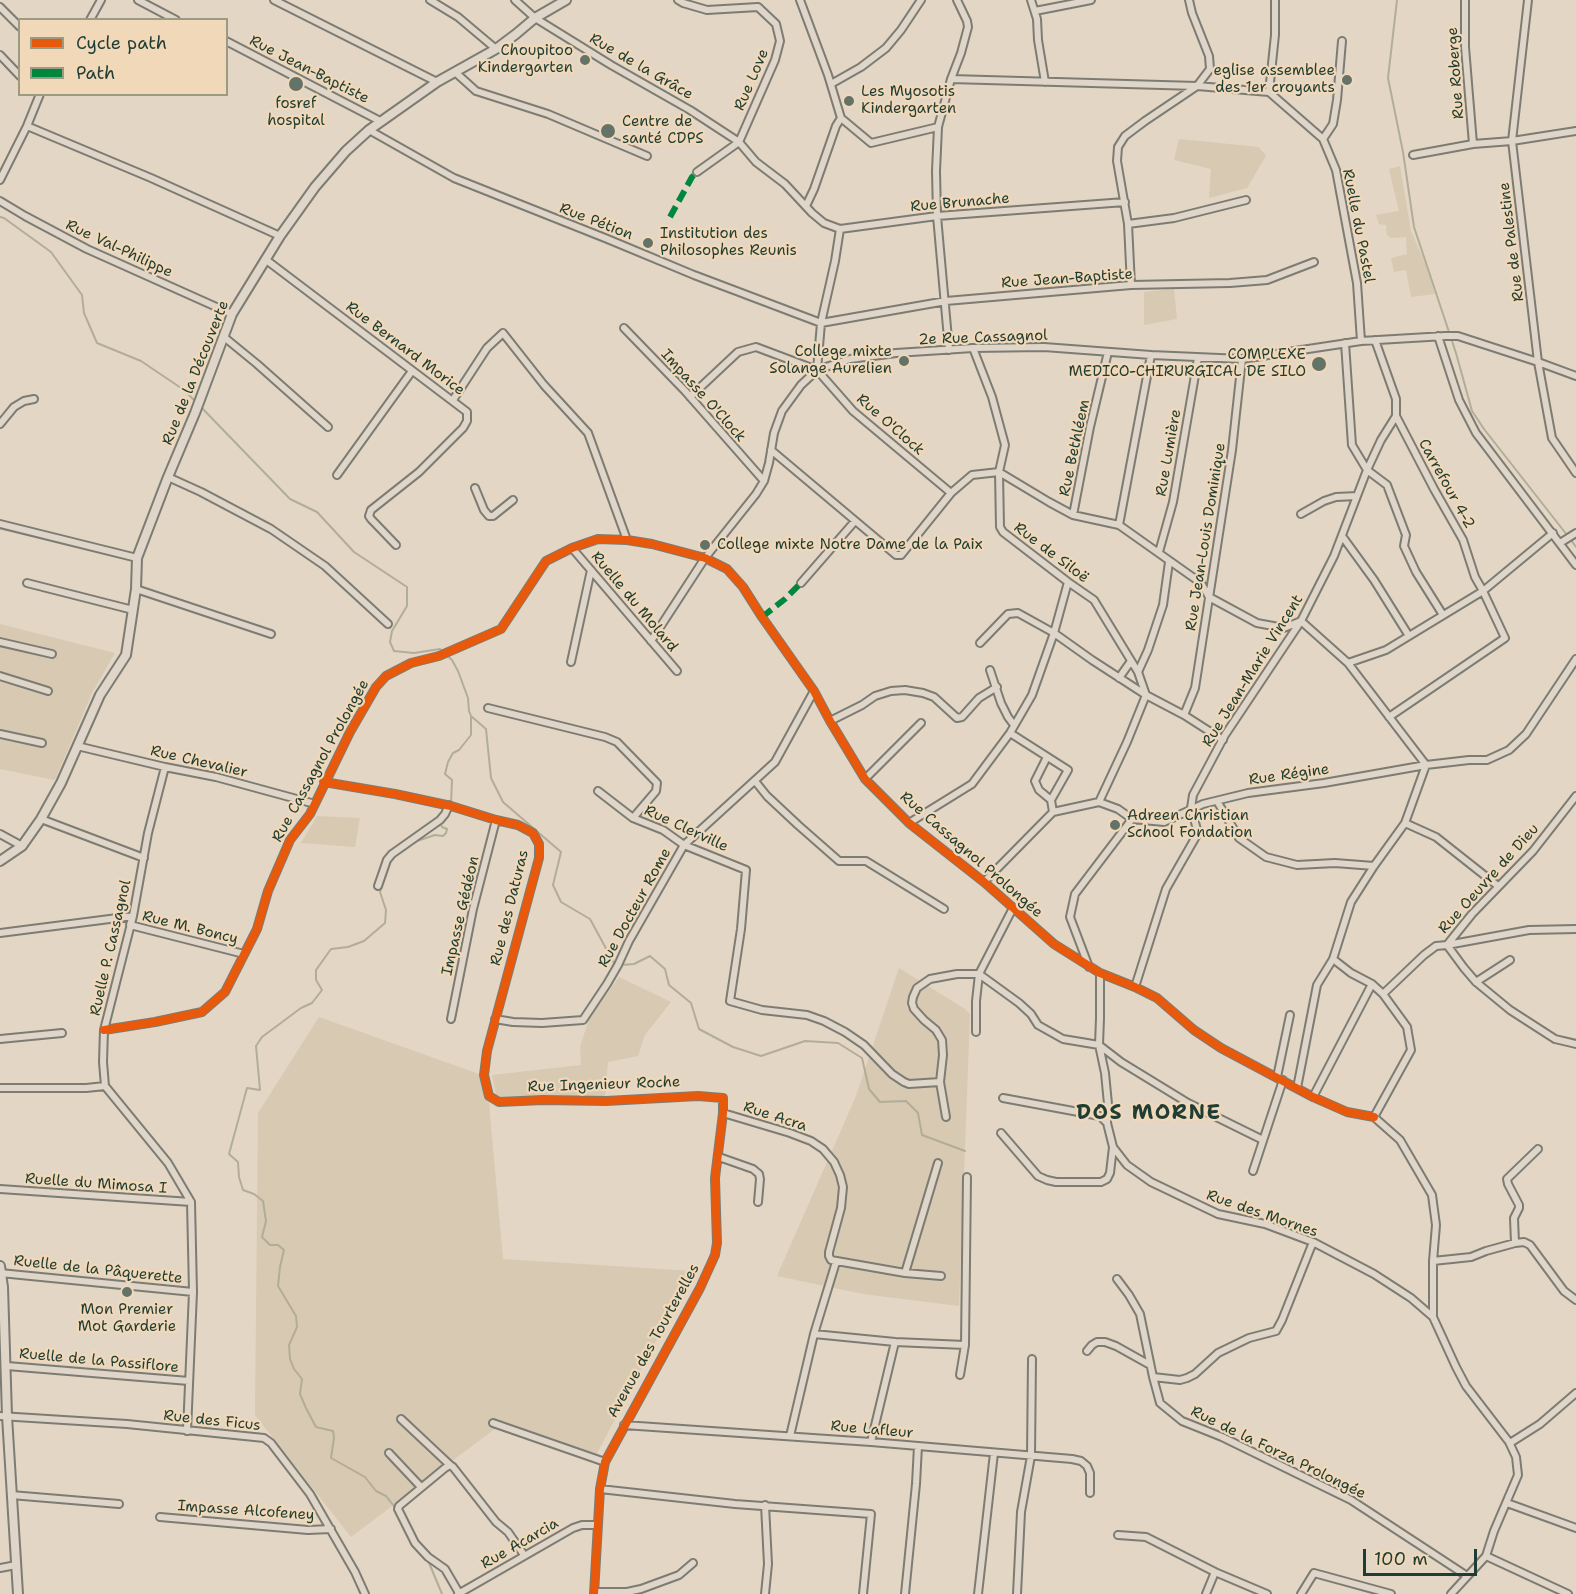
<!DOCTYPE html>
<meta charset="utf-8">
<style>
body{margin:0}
#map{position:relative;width:1576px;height:1594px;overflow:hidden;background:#e3d6c5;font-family:"Shantell Sans",sans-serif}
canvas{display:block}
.legend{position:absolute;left:18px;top:18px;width:210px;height:78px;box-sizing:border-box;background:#f0d8b8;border:2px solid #9c9a83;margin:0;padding:8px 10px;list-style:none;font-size:18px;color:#1f3d34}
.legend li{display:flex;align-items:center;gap:12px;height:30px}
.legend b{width:30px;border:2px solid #9c9a83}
.scale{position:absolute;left:1363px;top:1549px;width:114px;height:27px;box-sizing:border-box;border:3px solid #1f3d34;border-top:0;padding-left:8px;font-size:18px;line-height:21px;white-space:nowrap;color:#1f3d34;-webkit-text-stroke:4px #f0d8b8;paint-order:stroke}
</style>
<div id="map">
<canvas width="1576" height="1594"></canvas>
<ul class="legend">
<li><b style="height:8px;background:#e8590c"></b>Cycle path</li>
<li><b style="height:8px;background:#00873e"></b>Path</li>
</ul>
<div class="scale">100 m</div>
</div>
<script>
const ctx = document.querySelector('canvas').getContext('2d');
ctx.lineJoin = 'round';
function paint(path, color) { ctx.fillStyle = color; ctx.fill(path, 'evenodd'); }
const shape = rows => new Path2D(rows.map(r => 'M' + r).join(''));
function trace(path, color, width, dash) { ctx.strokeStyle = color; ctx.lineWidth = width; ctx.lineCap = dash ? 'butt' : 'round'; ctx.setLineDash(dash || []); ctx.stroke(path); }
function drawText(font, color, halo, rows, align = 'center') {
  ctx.font = font + ' "Shantell Sans",sans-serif'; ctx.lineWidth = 4.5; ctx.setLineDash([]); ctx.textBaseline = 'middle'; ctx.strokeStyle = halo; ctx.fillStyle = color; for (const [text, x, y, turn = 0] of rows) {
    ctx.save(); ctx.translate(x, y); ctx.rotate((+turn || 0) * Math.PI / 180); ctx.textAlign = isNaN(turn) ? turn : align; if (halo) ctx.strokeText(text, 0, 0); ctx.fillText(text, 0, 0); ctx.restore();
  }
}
const green = shape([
 [1179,139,1259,147,1266,156,1247,188,1209,198,1211,169,1174,160],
 [1400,166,1411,231,1426,265,1435,294,1411,297,1406,270,1394,272,1391,258,1407,254,1406,237,1391,238,1387,235,1386,225,1379,224,1376,215,1399,211,1389,169],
 [1174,289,1177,319,1144,325,1144,292],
 [0,624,115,653,92,693,55,780,0,769],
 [317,816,360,818,355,847,301,843],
 [899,968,965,1009,970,1014,959,1306,863,1294,777,1276,856,1096],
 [619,977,671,1002,645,1035,638,1056,608,1062,605,1097,497,1100,492,1075,581,1065,580,1047,589,1019],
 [319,1017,479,1074,489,1103,503,1259,693,1271,593,1461,496,1428,351,1537,255,1415,258,1113]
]);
const stream = shape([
 [1397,0,1388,78,1403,152,1414,227,1456,353,1472,411,1484,429,1567,535],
 [0,217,4,218,51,252,82,295,84,313,97,343,141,361,184,390,196,402],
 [200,406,290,499,317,512,354,552,407,587,407,606,392,631,390,642,394,651,414,653,440,649,452,660,458,671,468,698,469,711,471,716,471,735,459,750,453,753,448,762,445,774,452,780,451,804],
 [1571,540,1576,547],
 [471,716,486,729,491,778,503,802,561,852,553,885,561,902,590,919,615,965],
 [400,852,417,841,435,835,443,836,446,833,447,829,442,827,441,824,444,820],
 [385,876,380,892,386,910,385,923,364,941,348,947,331,949,316,970,316,980,322,990,312,1003,301,1008,262,1037,256,1046,260,1090,247,1088,229,1154,238,1162,239,1177,243,1190,254,1194,263,1201,266,1221,262,1237,270,1245,278,1245,284,1250,280,1267,278,1286,296,1316,297,1327,289,1345,290,1359,294,1369,302,1379,300,1394,306,1408,316,1427,333,1431,334,1438,331,1458,365,1477,376,1491,386,1496,397,1510],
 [621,965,634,964,650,956,665,969,669,985,691,1003,699,1029,733,1047,761,1056,805,1041,838,1043,862,1058,869,1089,880,1102,906,1101,918,1113,922,1135,965,1151],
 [427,1558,442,1594]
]);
const minor = shape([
 [138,0,176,20],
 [274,0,437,82],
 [430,0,458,17,496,49],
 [515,0,535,18,611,65,690,110,739,142,756,162,785,184,812,213,824,223,840,229,937,216,1125,202],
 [678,0,683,3,707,10,758,7,776,24,780,41,775,60,739,142,697,172],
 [800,0,828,75,841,118,836,126,814,189,806,206],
 [1031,0,1037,19,1038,40,1045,82],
 [1275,0,1275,35,1269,92,1323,139,1336,170,1357,283,1361,341],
 [1465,0,1465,47,1473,144],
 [1528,0,1512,141,1538,362,1552,438,1576,473],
 [0,7,20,27],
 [1035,11,1091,0],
 [90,20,101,0],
 [226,41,380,121],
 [0,55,20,76],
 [455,72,476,91,548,114,647,156],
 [951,79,1197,86,1269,92],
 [831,84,861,67,886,48,901,30,921,0],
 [841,118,871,143,938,127],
 [27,126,151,178,280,236],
 [369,130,454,178,605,238,694,275,821,323,946,301,1131,285,1230,283,1267,280,1314,262],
 [1323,139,1333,124,1337,100,1342,41],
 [1413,155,1473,144,1512,141,1576,131],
 [0,180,27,126,40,94],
 [0,201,25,216,87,249,232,314],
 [1128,224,1174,218,1246,200],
 [265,259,467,412,467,421,463,428,419,472,371,510,369,516,371,519,396,545],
 [1131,285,1128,224,1117,161,1118,147,1125,136,1145,121,1197,86,1210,69,1209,56,1192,13,1189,0],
 [624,328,685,391,764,481],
 [1438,336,1459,400,1476,433,1576,565],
 [224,337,257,364,328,427],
 [1375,340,1396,399,1396,416,1434,489,1463,540,1475,577,1483,591,1505,638,1389,717],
 [1345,343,1352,445,1367,470,1387,485,1406,535,1404,546,1416,572,1443,615],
 [973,348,992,397,1005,445,999,472,1000,527,1003,532,1068,582,1094,600,1138,672,1146,695],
 [949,350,937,216,936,171,938,127,951,79,961,53,968,27,967,21,957,0],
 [817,370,821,323,835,261,840,229],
 [690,397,738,352,756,347,817,370,853,411,951,493],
 [453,400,487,348,503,333,544,385,588,433,627,540],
 [0,424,14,407,24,401,34,399],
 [771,450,896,555,901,555,951,493,972,475,999,472,1049,502,1073,515,1119,525,1201,583,1209,597,1257,623,1284,628,1301,621,1348,663,1426,765,1405,823,1374,866,1351,902,1333,959,1351,973,1372,984,1383,994],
 [337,475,412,371],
 [168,477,201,492,271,529,325,566,388,624],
 [475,488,484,510,489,516,493,516,513,500],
 [1301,514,1324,501,1336,497,1357,496],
 [1073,515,1090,427,1108,352],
 [0,524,137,558],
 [1119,525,1151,355],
 [1342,536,1374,580,1409,636],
 [1560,543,1576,533],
 [572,548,677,671],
 [1159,552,1173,502,1198,358],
 [27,583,133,610],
 [801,583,855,521],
 [136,589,271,634],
 [651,641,705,558,756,494,764,481,769,463,774,433,782,411,801,385,817,370,850,359,896,353,973,348,1044,347,1151,355,1242,359,1361,341,1445,336,1458,336,1538,362,1576,376],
 [0,642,52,654],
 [980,643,1008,614,1018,613,1054,633,1092,660,1146,695,1184,715,1223,740],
 [571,662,591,570],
 [1348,663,1386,650,1483,591,1553,533],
 [990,670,1001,703,1008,717,1014,725],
 [1138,672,1148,650,1163,605,1169,562],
 [0,676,48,691],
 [1119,678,1131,661],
 [488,708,605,737,617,742,657,783,656,791,633,818],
 [1184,715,1195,688,1232,450,1242,359],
 [830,721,862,705,875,696,891,691,905,690,923,693,934,697,957,718,962,717,979,698,997,687],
 [1010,733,1068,770,1051,800,1053,812],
 [0,734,42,743],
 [77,746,165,767,216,777,315,804],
 [1047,757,1035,781,1039,790,1051,800],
 [165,767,148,833,133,916,104,1030,103,1062,105,1086,168,1163,191,1202,193,1292,187,1431],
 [865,779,921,723],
 [755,781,767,796,798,825,839,861,866,861,944,909],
 [324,782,395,794,451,806,496,820,518,825,533,833,539,844,539,858,487,1051,484,1075,489,1096,499,1102,543,1100,606,1101,698,1096,723,1098,723,1113,715,1178,717,1243,715,1255,700,1288,605,1462,600,1489,594,1594],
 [598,791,633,818,663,830,684,845,746,870,741,929,730,1001,762,1010,807,1015,824,1021,845,1032,864,1045,892,1074,904,1082,909,1084,940,1082],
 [1217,801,1239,838,1266,857,1297,865,1335,863,1374,866],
 [1099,802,1127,742,1146,695],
 [41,819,144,858],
 [909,823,972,784,1010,733,1032,695,1054,633,1068,582],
 [1405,823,1436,837,1498,886],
 [0,834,22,846],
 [984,882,1053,812,1099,802,1118,809,1132,819],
 [378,886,387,860,392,854,440,820,445,814,449,805],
 [1576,929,1529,930,1447,945,1464,968,1476,982,1510,1010,1555,1039,1576,1044],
 [0,933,133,916,130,925,244,954],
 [1089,967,1070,917,1075,894,1132,819,1164,822,1203,804,1248,793,1324,783,1426,765,1469,760,1487,760,1509,750,1526,734,1576,659],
 [1100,973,1100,1018,1099,1045,1105,1073,1108,1104,1107,1123,1113,1147,1127,1165,1151,1182,1218,1214,1265,1224,1313,1242,1374,1274,1411,1298,1433,1317],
 [1476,982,1510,960],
 [1135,987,1166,889,1198,833,1191,808,1193,795,1225,735,1301,621,1334,556,1367,470,1381,440,1396,416],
 [451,1019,473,909,496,820],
 [495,1019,513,1022,542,1023,583,1020,607,984,618,965,629,941,684,845,775,762,814,691],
 [104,1030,155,1022,202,1012,225,992,257,929,268,891,290,840,310,814,350,732,376,687,386,676,411,663,439,656,501,629,546,561,572,548,598,539,627,540,652,544,705,558,727,569,743,587,762,617,814,691,830,721,865,779,909,823,984,882,1054,944,1100,973,1135,987,1157,998,1194,1030,1221,1048,1313,1097,1347,1112,1374,1117],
 [976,1032,976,1001,979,974,1013,908],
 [0,1039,62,1033],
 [1277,1077,1290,1015],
 [0,1088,86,1088,105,1086],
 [1297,1088,1317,985,1333,959],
 [1313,1097,1372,984],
 [1003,1098,1100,1116,1107,1123],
 [723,1113,790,1133,811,1141,823,1149,834,1162,840,1175,843,1187,841,1208,829,1252,829,1256,831,1260,905,1273,941,1276],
 [946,1117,940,1082,943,1055,942,1040,936,1030,924,1020,914,1009,912,1003,913,997,917,988,930,979,957,974,979,974,1019,1003,1031,1014,1038,1025,1063,1039,1099,1045,1121,1062,1188,1103,1263,1140],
 [1374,1117,1400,1140,1432,1195,1436,1225,1433,1261,1433,1317,1456,1367,1466,1386,1509,1442,1516,1457,1518,1475,1494,1531,1486,1556,1451,1594],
 [1374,1117,1411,1050,1407,1027,1383,994,1424,955,1436,946,1447,945,1472,914,1533,851,1576,796],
 [1001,1133,1038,1176,1047,1180,1056,1182,1101,1182,1107,1179,1110,1173,1113,1147],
 [719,1157,753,1169,759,1174,760,1179,758,1202],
 [1253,1171,1283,1080],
 [0,1189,191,1202],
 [1515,1243,1514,1218,1519,1208,1519,1205,1508,1184,1507,1179,1538,1149],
 [1433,1261,1471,1257,1486,1251,1515,1243,1524,1242,1530,1245,1564,1291,1576,1300],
 [0,1273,193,1292],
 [905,1273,938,1163],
 [1117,1279,1129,1295,1140,1314,1153,1377,1160,1403,1182,1421,1222,1437,1351,1500,1467,1576],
 [814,1334,895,1342,965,1345,967,1177],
 [1087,1351,1092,1345,1097,1342,1105,1342,1116,1346,1150,1365],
 [7,1366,189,1381],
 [960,1375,965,1345],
 [1153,1377,1180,1380,1187,1378,1195,1374,1218,1353,1249,1338,1276,1331,1282,1320,1313,1242],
 [0,1416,127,1424,264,1438,271,1443,310,1494,355,1572,365,1594],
 [401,1419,450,1465],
 [493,1423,605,1462],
 [624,1425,871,1442,1072,1459,1081,1461,1087,1466,1090,1473,1090,1493],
 [790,1436,814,1334,836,1262],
 [871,1442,895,1342],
 [1510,1443,1540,1424,1576,1393],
 [389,1453,421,1487],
 [600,1489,735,1504,871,1514,863,1594],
 [11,1495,119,1504],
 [1507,1503,1576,1528],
 [160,1517,308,1530,331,1529],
 [1118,1535,1146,1537,1215,1572,1267,1594],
 [1486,1556,1568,1594],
 [0,1568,16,1565],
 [594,1592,627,1592,641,1589,679,1575,693,1563],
 [459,1593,445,1569,428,1557,415,1543,398,1509,399,1506,445,1468,450,1465,453,1467,496,1522,508,1532,524,1555],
 [458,1594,573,1528,582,1525,597,1525],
 [765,1594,768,1564,765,1505],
 [905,1594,916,1484,918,1446],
 [978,1594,994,1453],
 [1017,1594,1021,1512,1031,1456,1032,1359],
 [1206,1594,1215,1572],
 [1301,1594,1314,1573,1391,1594]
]);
const tertiary = shape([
 [0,861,22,846,41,819,61,783,100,695,126,655,136,589,137,558,168,477,195,413,232,314,280,236,315,187,346,151,369,130,437,82,496,49,516,34,535,18,566,0],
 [0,1266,3,1287,7,1416,18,1594]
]);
const quiet = shape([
 [670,217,692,177,697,172],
 [762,617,785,599,801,583]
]);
const cycleway = shape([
 [324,782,395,794,451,806,496,820,518,825,533,833,539,844,539,858,487,1051,484,1075,489,1096,499,1102,543,1100,606,1101,698,1096,723,1098,723,1113,715,1178,717,1243,715,1255,700,1288,605,1462,600,1489,594,1594],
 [104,1030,155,1022,202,1012,225,992,257,929,268,891,290,840,310,814,350,732,376,687,386,676,411,663,439,656,501,629,546,561,572,548,598,539,627,540,652,544,705,558,727,569,743,587,762,617,814,691,830,721,865,779,909,823,984,882,1054,944,1100,973,1135,987,1157,998,1194,1030,1221,1048,1313,1097,1347,1112,1374,1117]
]);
const markers = [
 [585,60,6,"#647367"],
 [1347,80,6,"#647367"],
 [296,84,8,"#647367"],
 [849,101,6,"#647367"],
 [608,131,8,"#647367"],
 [648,243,6,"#647367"],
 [904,361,6,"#647367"],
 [1319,364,8,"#647367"],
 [705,545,6,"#647367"],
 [1115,825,6,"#647367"],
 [127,1292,6,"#647367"]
];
const poiNames = [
 ["Choupitoo",573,51,"right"],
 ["Kindergarten",573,68,"right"],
 ["eglise assemblee",1335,71,"right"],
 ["des 1er croyants",1335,88,"right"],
 ["Les Myosotis",861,92],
 ["Kindergarten",861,109],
 ["fosref",296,104,"center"],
 ["hospital",296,121,"center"],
 ["Centre de",622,122],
 ["santé CDPS",622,139],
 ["Institution des",660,234],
 ["Philosophes Reunis",660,251],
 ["College mixte",892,352,"right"],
 ["Solange Aurelien",892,369,"right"],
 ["COMPLEXE",1306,355,"right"],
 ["MEDICO-CHIRURGICAL DE SILO",1306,372,"right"],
 ["College mixte Notre Dame de la Paix",717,545],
 ["Adreen Christian",1127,816],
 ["School Fondation",1127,833],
 ["Mon Premier",127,1310,"center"],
 ["Mot Garderie",127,1327,"center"]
];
const streetNames = [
 ["Rue de la Grâce",641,67,30],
 ["Rue Jean-Baptiste",309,70,27],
 ["Rue Roberge",1456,73,-94],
 ["Rue Love",752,80,-67],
 ["Rue Brunache",960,203,-5],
 ["Rue Pétion",596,222,21],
 ["Ruelle du Pastel",1358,226,79],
 ["Rue de Palestine",1512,242,-97],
 ["Rue Val-Philippe",119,249,25],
 ["Rue Jean-Baptiste",1067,279,-4],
 ["2e Rue Cassagnol",983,338,-2],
 ["Rue Bernard Morice",405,349,37],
 ["Rue de la Découverte",196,373,-68],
 ["Impasse O'Clock",703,396,48],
 ["Rue O'Clock",890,425,41],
 ["Rue Bethléem",1075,448,-78],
 ["Rue Lumière",1169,453,-80],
 ["Carrefour 4-2",1446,484,61],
 ["Rue Jean-Louis Dominique",1206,537,-81],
 ["Rue de Siloë",1051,553,37],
 ["Ruelle du Molard",634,602,50],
 ["Rue Jean-Marie Vincent",1253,671,-58],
 ["Rue Cassagnol Prolongée",321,761,-61],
 ["Rue Chevalier",199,762,13],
 ["Rue Régine",1289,775,-8],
 ["Rue Clerville",686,829,25],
 ["Rue Cassagnol Prolongée",971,855,41],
 ["Rue Oeuvre de Dieu",1489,879,-48],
 ["Rue des Daturas",510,908,-76],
 ["Rue Docteur Rome",635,908,-61],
 ["Impasse Gédéon",461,916,-77],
 ["Rue M. Boncy",190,928,14],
 ["Ruelle P. Cassagnol",111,948,-77],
 ["Rue Ingenieur Roche",604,1085,-2],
 ["Rue Acra",775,1117,18],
 ["Ruelle du Mimosa I",96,1184,4],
 ["Rue des Mornes",1262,1214,19],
 ["Ruelle de la Pâquerette",98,1270,6],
 ["Avenue des Tourterelles",654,1341,-61],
 ["Ruelle de la Passiflore",99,1361,5],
 ["Rue des Ficus",212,1421,6],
 ["Rue Lafleur",872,1430,5],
 ["Rue de la Forza Prolongée",1278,1453,26],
 ["Impasse Alcofeney",246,1511,4],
 ["Rue Acarcia",520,1544,-30]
];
const districtNames = [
 ["DOS MORNE",1149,1114]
];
paint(green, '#d7c9b2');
trace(stream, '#b2ad97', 2);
trace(minor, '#7d7c73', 10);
trace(tertiary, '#7d7c73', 12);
trace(minor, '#dfd5c9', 6);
trace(tertiary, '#dfd5c9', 8);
trace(quiet, '#00873e', 6, [12, 6]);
trace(cycleway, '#e8590c', 8);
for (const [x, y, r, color] of markers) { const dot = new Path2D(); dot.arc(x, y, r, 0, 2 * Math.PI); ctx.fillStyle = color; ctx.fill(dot); trace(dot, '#f0d8b8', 2); }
drawText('15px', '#1f3d34', '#f0d8b8', poiNames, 'left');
drawText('15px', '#1f3d34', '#f0d8b8', streetNames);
ctx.letterSpacing = '1.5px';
drawText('bold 21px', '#1f3d34', '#f0d8b8', districtNames);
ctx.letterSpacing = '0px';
</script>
